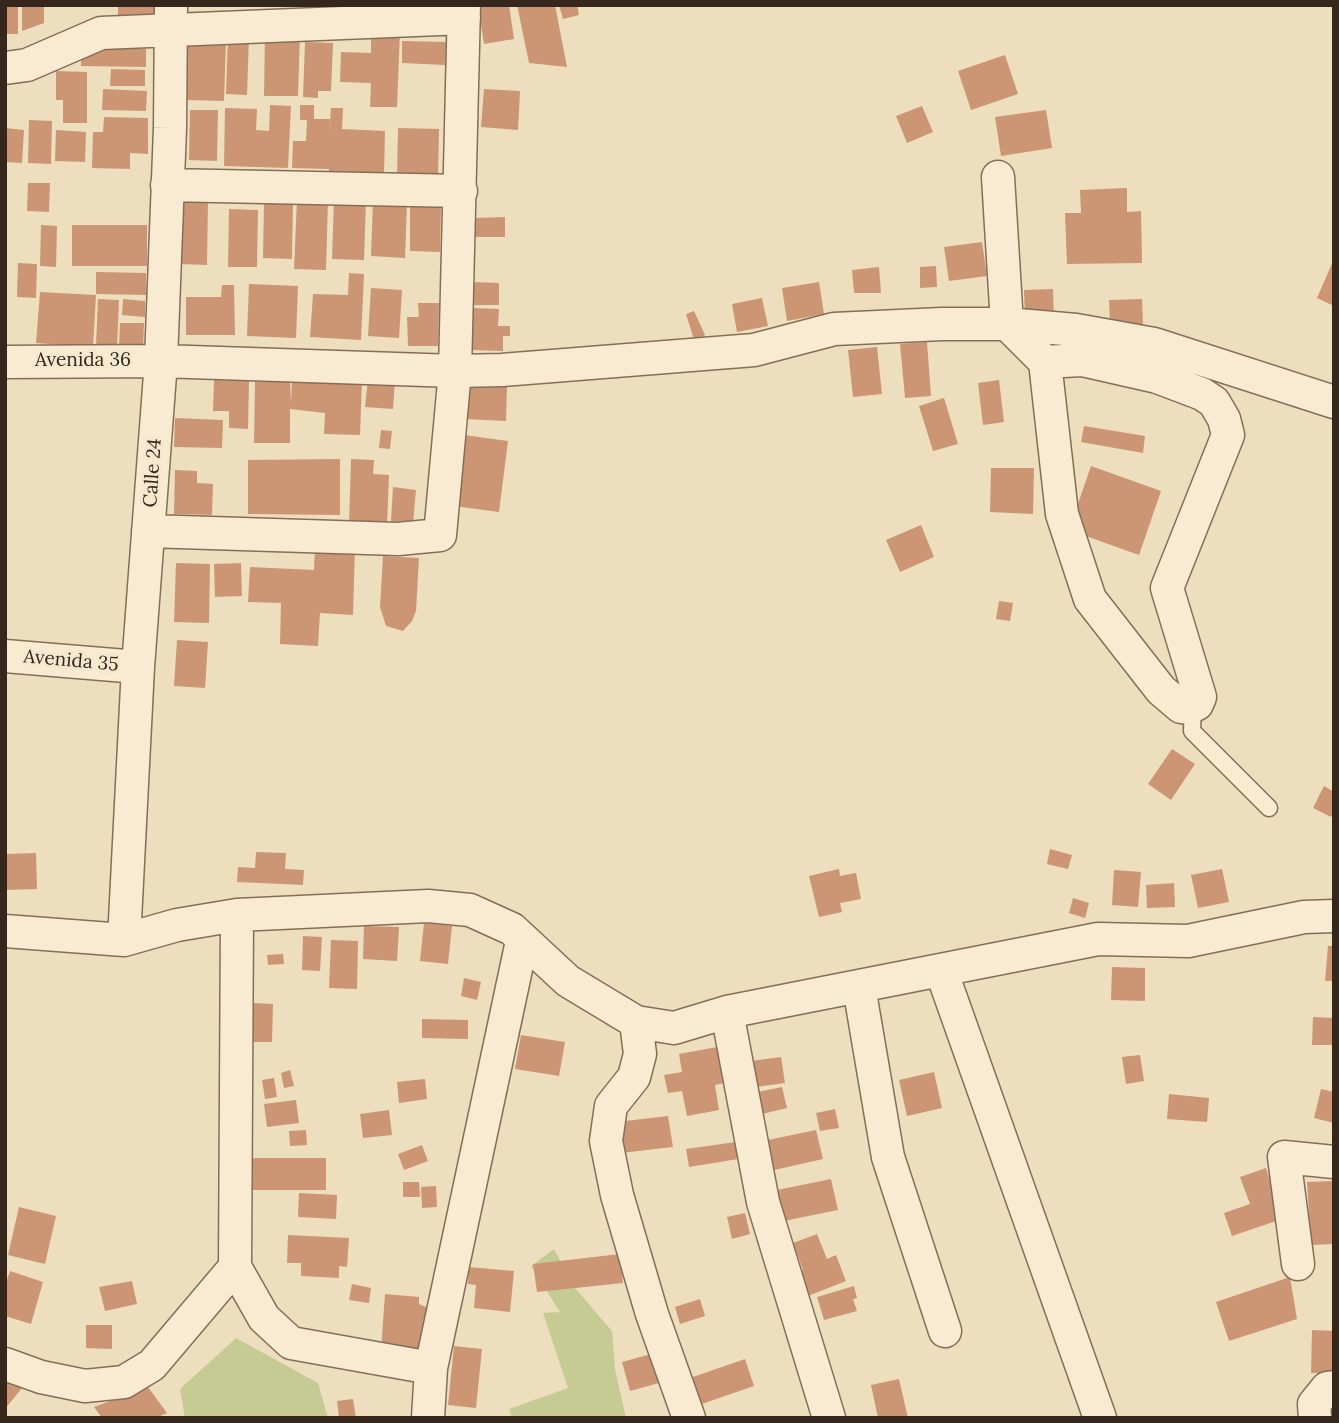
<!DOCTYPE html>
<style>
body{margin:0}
#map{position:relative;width:1339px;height:1423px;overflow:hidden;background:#eddebe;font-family:Lora,serif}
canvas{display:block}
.frame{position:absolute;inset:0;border:7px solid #35271c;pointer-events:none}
</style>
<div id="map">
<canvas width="1339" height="1423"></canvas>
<div class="frame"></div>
</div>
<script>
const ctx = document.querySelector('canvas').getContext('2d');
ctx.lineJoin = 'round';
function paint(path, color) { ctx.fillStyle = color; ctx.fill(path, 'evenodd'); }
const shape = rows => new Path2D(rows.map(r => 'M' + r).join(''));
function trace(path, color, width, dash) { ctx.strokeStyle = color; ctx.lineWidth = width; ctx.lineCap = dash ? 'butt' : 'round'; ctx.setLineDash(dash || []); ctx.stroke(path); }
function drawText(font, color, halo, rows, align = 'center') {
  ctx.font = font + ' Lora,serif'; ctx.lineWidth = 6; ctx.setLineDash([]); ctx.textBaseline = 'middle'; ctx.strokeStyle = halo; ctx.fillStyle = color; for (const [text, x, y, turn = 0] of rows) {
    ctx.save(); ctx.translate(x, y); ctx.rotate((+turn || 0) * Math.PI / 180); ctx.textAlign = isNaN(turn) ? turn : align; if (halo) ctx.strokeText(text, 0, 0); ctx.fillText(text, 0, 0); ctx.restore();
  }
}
const green = shape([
 [554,1249,575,1288,612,1331,615,1369,626,1418,512,1418,509,1409,568,1388,543,1313,560,1312,531,1266],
 [236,1338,318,1383,328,1418,185,1418,180,1389]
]);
const building = shape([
 [5,5,18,5,18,34,5,34],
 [22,5,44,5,44,23,22,31],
 [118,5,155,5,154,19,118,19],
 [478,5,509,5,514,39,484,44],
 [517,5,555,5,567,67,529,63],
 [559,5,577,5,579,15,563,19],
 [371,30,400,31,397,107,370,107,371,83,340,82,341,52,371,53],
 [265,33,300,34,298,96,264,96],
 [228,35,249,36,247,95,226,94],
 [187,37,226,39,224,101,185,100],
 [402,41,446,42,445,65,402,63],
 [305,42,333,43,331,91,318,91,318,98,303,97],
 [81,49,146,49,146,67,81,66],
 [1005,55,1018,94,971,110,958,71],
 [111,69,145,70,145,86,110,86],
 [56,71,87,72,87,123,63,123,63,100,56,100],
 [103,89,147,91,146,111,102,110],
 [484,89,520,91,518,130,481,127],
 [270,105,291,106,288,168,224,166,225,108,257,109,256,130,269,131],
 [300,105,314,105,314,119,330,119,329,136,331,108,343,108,342,129,385,131,384,175,329,173,329,169,292,168,293,141,306,141,307,120,300,120],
 [922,106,933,132,907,143,896,116],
 [190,110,218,110,217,161,189,160],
 [1046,110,1052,148,1001,156,995,117],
 [104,117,148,118,148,154,130,153,130,169,92,168,93,132,103,132],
 [29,120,52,121,51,164,28,163],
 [5,128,24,130,22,163,5,162],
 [398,128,439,129,438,177,397,176],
 [56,130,86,132,85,162,55,161],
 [28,183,50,183,49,212,27,211],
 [1127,188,1127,212,1141,211,1142,263,1067,264,1065,213,1081,213,1080,190],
 [297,199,328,200,326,270,294,269],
 [334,200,366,201,364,260,332,259],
 [182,201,208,201,207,265,180,264],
 [264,201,293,202,292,259,263,258],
 [373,201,407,202,405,258,371,256],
 [410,206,441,206,440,252,410,251],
 [229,209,258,210,257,267,228,267],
 [505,217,505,237,475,237,475,218],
 [41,225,57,226,56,267,40,266],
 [72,225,147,225,147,266,72,266],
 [982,242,987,276,949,281,944,247],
 [1334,259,1334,306,1317,298],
 [18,263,37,264,36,298,17,297],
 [936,266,937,287,920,288,920,267],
 [879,267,881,293,854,293,852,270],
 [96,272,146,273,146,295,96,294],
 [349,273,364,274,361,340,310,337,313,294,348,295],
 [472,282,499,283,499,305,472,305],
 [819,282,824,314,787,321,782,288],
 [249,284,298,286,296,338,247,336],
 [222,285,234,285,235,335,186,335,186,297,221,297],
 [371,288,402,290,399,338,368,336],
 [1053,289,1054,319,1025,320,1024,290],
 [40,292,96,295,93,347,36,343],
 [762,298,768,326,737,332,732,304],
 [98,299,119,300,117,346,96,345],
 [123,299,145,301,145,317,122,315],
 [1142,299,1143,325,1110,326,1109,300],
 [418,303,439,303,438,346,408,346,407,317,419,317],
 [473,308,499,309,498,326,510,326,510,336,503,336,503,351,471,350],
 [694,311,705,335,695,343,686,314],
 [120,323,144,323,143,349,119,348],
 [927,342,931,396,905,398,900,344],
 [877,347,882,394,853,397,848,350],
 [326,379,362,380,360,435,324,434,325,413,290,409,290,443,254,443,255,382,290,382,291,402,292,381,326,383],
 [368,379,395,381,393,409,365,407],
 [214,380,249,381,248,429,229,428,229,411,213,411],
 [999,380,1004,422,983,425,978,383],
 [467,385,507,387,506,421,465,419],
 [944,398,958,444,933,451,919,406],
 [175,418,223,420,222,448,174,447],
 [1084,426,1145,436,1143,453,1081,442],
 [381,430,392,431,390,449,379,448],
 [464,435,508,441,499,512,454,506],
 [340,459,340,515,248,514,248,460],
 [351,459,374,460,373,474,389,475,387,525,349,524],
 [1091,466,1161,491,1139,555,1069,530],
 [991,468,1034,468,1033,514,990,512],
 [175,470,197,471,197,483,213,484,212,515,174,514],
 [393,487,416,490,413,523,391,521],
 [921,525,934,557,900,572,886,540],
 [315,546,355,547,353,615,320,613,318,646,280,644,281,603,248,602,250,567,314,570],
 [383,556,419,558,416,611,412,621,403,631,386,626,380,607],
 [176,563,210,564,209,623,174,622],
 [241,563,242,596,215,597,214,564],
 [999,601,1013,603,1010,621,996,619],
 [177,640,208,642,205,688,174,686],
 [1172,749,1195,764,1171,800,1148,784],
 [1324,786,1334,792,1334,812,1331,817,1313,808],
 [1050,849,1072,855,1068,869,1047,864],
 [256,852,286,853,285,869,304,870,303,885,237,882,238,867,255,868],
 [36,853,37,889,5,890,5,854],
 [839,869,840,876,856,873,861,899,840,903,842,912,819,917,809,876],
 [1222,869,1229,902,1198,908,1191,875],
 [1114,870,1141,872,1138,907,1112,905],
 [1174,883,1175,907,1147,908,1146,885],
 [1073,898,1089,903,1085,918,1069,913],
 [424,923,452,926,448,964,420,961],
 [364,926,399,927,397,961,363,959],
 [303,936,322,937,320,971,302,970],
 [331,940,358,941,357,989,329,988],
 [1328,946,1334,946,1334,981,1325,981],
 [283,954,284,964,268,965,267,955],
 [1112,967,1145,968,1145,1001,1111,1000],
 [464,978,481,982,477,1000,461,996],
 [253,1003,273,1004,272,1042,253,1042],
 [1313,1017,1334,1018,1334,1045,1312,1045],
 [422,1019,468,1020,468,1039,422,1038],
 [521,1035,565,1042,559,1076,515,1069],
 [717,1047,724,1083,715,1085,719,1110,687,1116,682,1091,668,1093,664,1075,682,1072,679,1054],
 [1140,1055,1144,1081,1126,1084,1122,1057],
 [781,1057,785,1083,756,1087,751,1061],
 [290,1070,294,1086,284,1088,281,1073],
 [934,1072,942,1108,907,1116,899,1080],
 [274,1078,277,1097,265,1099,262,1080],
 [425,1079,427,1099,399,1103,397,1082],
 [782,1087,787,1108,758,1115,753,1093],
 [1321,1089,1334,1092,1334,1123,1314,1118],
 [1169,1094,1209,1098,1207,1122,1167,1119],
 [296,1100,299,1123,267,1127,264,1104],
 [835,1109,839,1128,820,1131,816,1113],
 [389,1110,392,1135,363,1138,360,1114],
 [668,1116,673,1147,621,1153,617,1122],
 [306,1130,307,1145,290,1146,289,1131],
 [816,1130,823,1159,770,1171,763,1141],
 [736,1142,738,1159,689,1167,686,1149],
 [422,1145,428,1161,404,1170,398,1154],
 [248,1158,326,1158,326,1190,248,1190],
 [1266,1168,1282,1219,1232,1236,1224,1213,1250,1204,1240,1177],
 [831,1179,838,1210,784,1221,777,1190],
 [1334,1181,1334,1244,1311,1245,1307,1182],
 [403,1182,419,1182,420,1197,403,1197],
 [436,1186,437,1207,422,1208,421,1187],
 [299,1193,337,1195,336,1219,298,1217],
 [19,1207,56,1216,45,1264,8,1255],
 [745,1213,750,1234,732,1239,727,1217],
 [817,1234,827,1259,836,1255,846,1281,803,1298,794,1274,803,1270,793,1243],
 [288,1235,349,1238,347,1267,339,1266,339,1278,301,1276,301,1263,287,1263],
 [620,1254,623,1283,537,1292,533,1264],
 [469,1267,514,1271,510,1312,474,1308,476,1285,468,1284],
 [10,1271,43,1282,31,1324,5,1316,5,1286],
 [1290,1277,1297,1319,1229,1341,1216,1302],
 [132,1281,137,1304,105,1311,99,1287],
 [352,1284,371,1288,369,1303,349,1300],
 [854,1286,857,1298,853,1299,857,1311,824,1320,817,1297],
 [385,1294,419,1297,419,1304,428,1308,424,1353,381,1349],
 [700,1299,705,1316,680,1324,675,1307],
 [86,1325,112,1325,112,1349,86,1348],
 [1312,1330,1334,1331,1334,1373,1311,1373],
 [454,1346,482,1349,476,1408,448,1405],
 [651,1354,659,1383,630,1391,622,1362],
 [745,1359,754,1386,696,1406,687,1379],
 [5,1368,25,1384,5,1409],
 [899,1379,908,1418,878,1418,871,1385],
 [148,1387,167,1413,156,1418,102,1418,94,1407],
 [353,1399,356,1418,339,1418,337,1401]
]);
const lane = shape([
 [1193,706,1192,731,1269,808]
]);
const street = shape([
 [5,68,27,65,101,33,464,18],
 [998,177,1007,324,1045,362,1062,514,1090,599,1161,690,1181,707,1188,708,1193,706,1197,704,1200,697,1167,588,1228,435,1224,419,1214,402,1202,394,1157,377,1082,360,1045,362],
 [167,185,461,191],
 [5,362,161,361,455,371,502,370,754,350,834,329,942,324,1007,324,1076,330,1154,344,1334,402],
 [148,531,398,539,440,535,455,371,464,5],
 [5,656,138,667],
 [237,915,235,1267,264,1318,291,1343,431,1368],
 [5,931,124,940,177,925,237,915,428,906,470,910,512,929,568,981,636,1022,674,1028,727,1012,1098,939,1188,941,1304,917,1334,916],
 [124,940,138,667,161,361,170,128,171,5],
 [941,970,1100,1418],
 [859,987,888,1157,945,1331],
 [727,1012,763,1202,829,1418],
 [636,1022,640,1054,634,1077,611,1106,606,1141,617,1195,652,1314,689,1418],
 [1298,1264,1284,1157,1334,1162],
 [5,1364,41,1377,85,1386,124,1382,152,1365,235,1267],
 [428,1418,431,1368,522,941],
 [1315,1418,1314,1404,1327,1388,1334,1387]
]);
const streetNames = [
 ["Avenida 36",83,361],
 ["Calle 24",153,473,-86],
 ["Avenida 35",71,661,5]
];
paint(green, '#c6cb93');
paint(building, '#cc9674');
trace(lane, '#856e57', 19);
trace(street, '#856e57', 35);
trace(lane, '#f8ebd1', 16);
trace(street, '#f8ebd1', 32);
drawText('19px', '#35271c', '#f5e8ce', streetNames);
</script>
